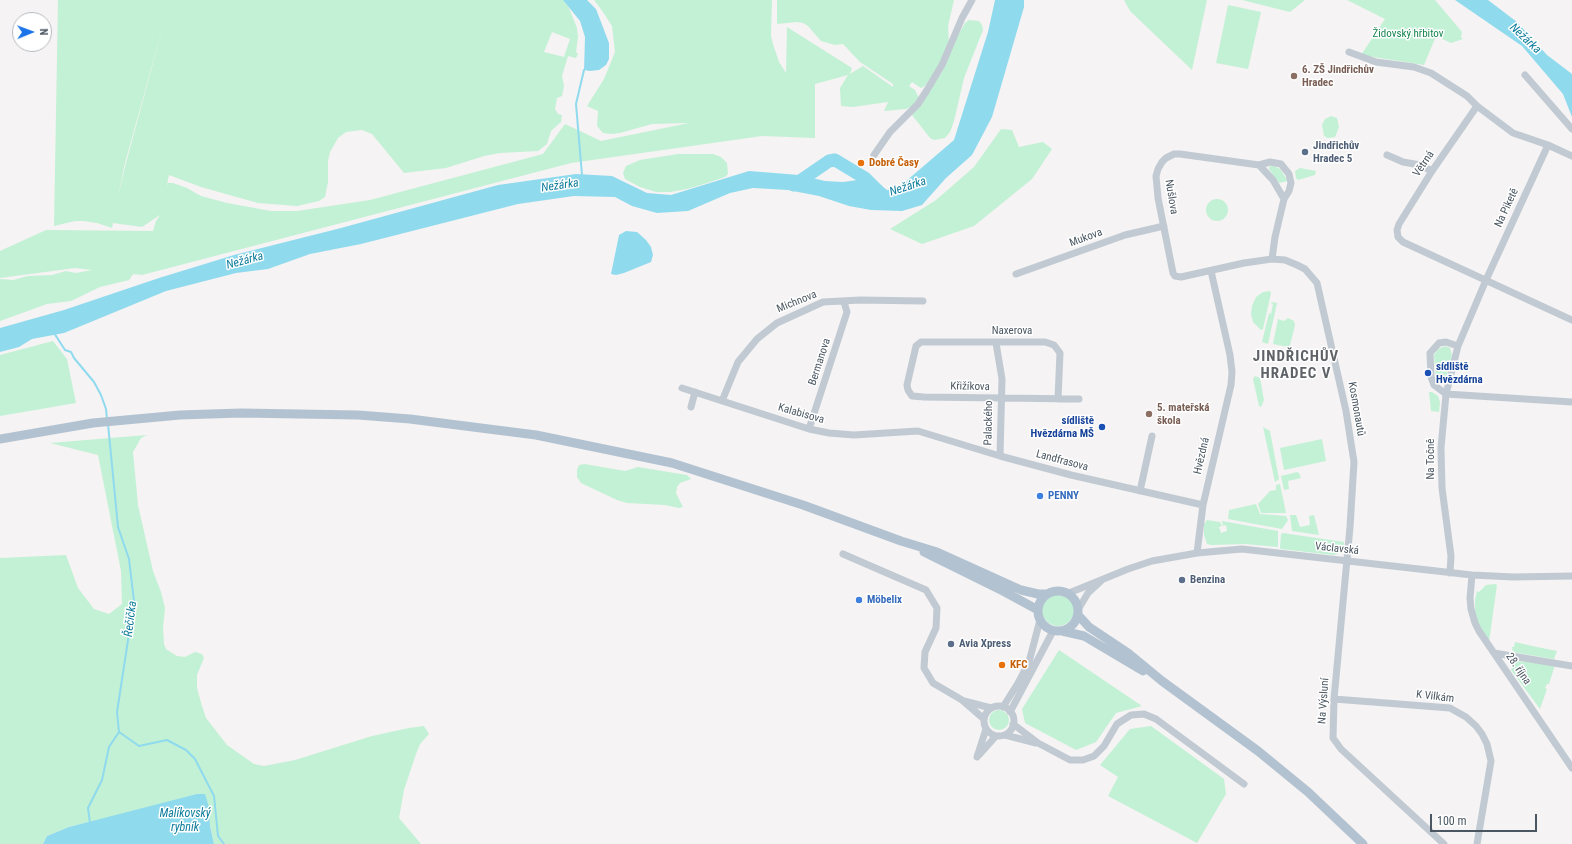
<!DOCTYPE html>
<meta charset="utf-8">
<style>
body{margin:0}
#map{position:relative;width:1572px;height:844px;overflow:hidden;background:#f5f3f3;font-family:"Roboto Condensed",sans-serif}
canvas{display:block}
.north{position:absolute;left:12px;top:12px;width:40px;height:40px;box-sizing:border-box;background:#fff;border:1px solid #b7bbc0;border-radius:50%;rotate:89deg;font-size:11px;font-weight:700;line-height:16px;text-align:center;color:#4a5661}
.north::after{content:'';display:block;margin:auto;width:14px;height:18px;background:#1a73e8;clip-path:polygon(50% 0,100% 100%,50% 72%,0 100%)}
.scale{position:absolute;left:1430px;top:814px;width:107px;height:18px;box-sizing:border-box;border:2px solid #4a5661;border-top:0;padding-left:5px;font-size:12px;line-height:14px;white-space:nowrap;color:#4a5661;-webkit-text-stroke:3px #fff;paint-order:stroke}
</style>
<div id="map">
<canvas width="1572" height="844"></canvas>
<div class="north">N</div>
<div class="scale">100 m</div>
</div>
<script>
const ctx = document.querySelector('canvas').getContext('2d');
ctx.lineJoin = 'round';
function paint(path, color) { ctx.fillStyle = color; ctx.fill(path, 'evenodd'); }
const shape = rows => new Path2D(rows.map(r => 'M' + r).join(''));
function trace(path, color, width, dash) { ctx.strokeStyle = color; ctx.lineWidth = width; ctx.lineCap = dash ? 'butt' : 'round'; ctx.setLineDash(dash || []); ctx.stroke(path); }
function drawText(font, color, halo, rows, align = 'center') {
  ctx.font = font + ' "Roboto Condensed",sans-serif'; ctx.lineWidth = 3; ctx.setLineDash([]); ctx.textBaseline = 'middle'; ctx.strokeStyle = halo; ctx.fillStyle = color; for (const [text, x, y, turn = 0] of rows) {
    ctx.save(); ctx.translate(x, y); ctx.rotate((+turn || 0) * Math.PI / 180); ctx.textAlign = isNaN(turn) ? turn : align; if (halo) ctx.strokeText(text, 0, 0); ctx.fillText(text, 0, 0); ctx.restore();
  }
}
const green = shape([
 [58,0,563,0,565,2,569,8,577,28,578,37,576,52,578,54,576,58,568,56,562,76,564,86,562,96,557,98,555,109,558,114,562,115,561,122,551,131,547,144,538,151,500,153,484,156,446,168,404,173,372,134,362,130,346,132,338,138,330,152,328,161,328,182,325,197,319,201,297,206,258,203,201,187,169,175,168,179,167,187,168,183,173,183,187,188,201,196,227,203,271,211,297,211,370,200,543,154,565,124,601,141,689,123,652,124,620,133,611,134,603,133,597,126,598,111,587,106,604,79,615,52,612,26,603,12,594,0,772,0,771,36,773,44,779,62,786,73,787,27,852,68,850,74,863,66,893,87,893,84,860,62,843,44,835,45,821,41,808,26,803,23,797,22,777,24,777,0,954,0,948,26,949,43,937,69,925,86,921,88,912,82,909,86,915,90,919,98,912,106,906,109,884,111,888,102,853,107,841,106,840,88,848,75,815,84,815,138,762,136,571,163,142,275,133,274,129,280,100,287,71,301,47,304,0,321,0,279,13,280,28,276,52,275,66,271,76,273,92,270,75,268,0,278,0,251,46,230,153,231,156,221,160,215,142,227,113,223,112,228,97,223,83,221,75,221,54,226],
 [166,15,126,163,118,197,125,163],
 [552,32,570,39,564,57,544,52],
 [1124,0,1207,0,1192,70,1130,11],
 [1242,0,1305,0,1290,12],
 [1347,0,1435,0,1462,32,1461,37,1463,39,1451,43,1436,36,1424,65,1361,55,1385,19],
 [1228,5,1261,12,1248,69,1216,63],
 [969,20,979,21,982,25,983,30,964,78,954,121,950,132,945,138,934,140,930,138,912,115,923,100,942,72,957,37,965,23],
 [1331,116,1337,118,1339,127,1335,137,1328,138,1324,136,1322,125,1325,119],
 [1001,129,1012,130,1019,147,1043,142,1052,149,1032,179,974,226,922,244,890,229,936,200,974,167],
 [678,154,713,154,721,157,727,163,728,174,725,177,701,185,687,189,670,192,656,192,640,187,625,179,623,173,626,166,640,160],
 [1272,165,1280,169,1288,181,1279,183,1269,169,1269,167],
 [1300,168,1316,171,1315,175,1298,180,1296,178,1295,171],
 '1206 210a11 11 0 1 1 22 0a11 11 0 1 1-22 0Z',
 [1270,291,1271,293,1263,329,1261,330,1253,322,1251,314,1252,306,1256,297,1263,292],
 [1271,302,1277,303,1268,344,1262,342,1269,313,1271,314,1273,304,1271,303],
 [1288,318,1294,321,1295,325,1290,345,1288,347,1273,344,1278,319,1284,321],
 [53,341,67,359,76,403,0,416,0,355],
 [1445,346,1450,348,1452,355,1445,382,1441,383,1436,381,1434,355,1438,349],
 [1255,376,1260,378,1264,400,1261,407,1259,406,1253,379],
 [1429,392,1432,392,1438,396,1440,402,1439,412,1431,411],
 [1263,427,1270,431,1279,479,1275,482],
 [147,435,141,438,133,452,138,505,153,571,161,592,165,608,163,628,164,644,166,649,177,656,185,657,195,652,202,654,204,658,197,675,197,688,202,706,206,718,227,745,254,764,264,766,295,760,372,736,409,728,424,726,429,734,420,744,416,754,404,790,399,818,421,844,214,844,210,826,209,807,90,822,69,827,47,836,43,844,0,844,0,558,66,555,78,588,94,609,109,614,122,604,121,571,98,455,50,443],
 [1322,439,1326,461,1284,470,1280,448],
 [585,464,625,471,638,467,687,475,691,479,680,483,677,487,676,493,683,507,679,508,665,505,627,503,617,500,581,483,577,477,577,470,579,465],
 [1297,472,1299,473,1301,478,1288,481,1289,489,1284,490,1281,476],
 [1280,484,1286,513,1261,513,1258,504,1270,491,1276,490,1276,485],
 [1256,504,1260,514,1286,516,1288,520,1282,529,1228,519,1229,510],
 [1290,515,1296,515,1300,527,1310,525,1309,516,1314,515,1319,535,1292,531],
 [1207,520,1220,522,1222,526,1219,527,1221,533,1227,531,1226,525,1223,526,1222,521,1278,531,1278,547,1245,544,1211,545,1207,544,1204,535,1204,524],
 [1283,533,1344,542,1343,550,1338,554,1333,555,1281,549,1280,548,1281,534],
 [1495,584,1497,585,1489,642,1478,623,1475,611,1475,600,1477,591,1479,592,1486,585],
 '1042 610a16 16 0 1 1 32 0a16 16 0 1 1-32 0Z',
 [1515,642,1532,646,1557,651,1554,659,1553,659,1513,652,1512,647,1514,647],
 [1059,650,1142,706,1116,713,1096,742,1076,750,1025,723,1022,709],
 [1516,661,1555,665,1549,684,1547,684,1545,688,1547,689,1540,709,1511,670],
 '989 720a10 10 0 1 1 20 0a10 10 0 1 1-20 0Z',
 [1151,726,1224,779,1226,794,1197,843,1108,796,1118,777,1100,765,1130,729]
]);
const water = shape([
 [563,0,587,0,596,9,609,43,609,59,606,65,599,70,590,71,584,70,585,37,580,21],
 [995,0,1024,0,1024,7,992,117,972,155,946,178,922,205,902,211,871,210,849,206,819,196,788,190,753,188,730,193,688,211,657,213,632,206,615,197,574,196,518,204,361,244,310,254,268,269,236,273,166,291,64,333,32,339,19,347,0,352,0,328,64,310,159,278,234,255,341,228,498,185,576,174,612,176,647,193,671,195,749,171,799,175,825,181,843,182,872,178,887,190,898,188,954,140,988,32],
 [1455,0,1488,0,1517,22,1547,55,1572,74,1572,117,1563,94,1522,46],
 [626,231,637,232,646,240,651,247,653,255,651,262,624,273,616,275,611,274,619,235],
 [197,794,205,794,209,807,210,826,214,844,43,844,47,836,69,827]
]);
const stream = shape([
 [582,175,576,104,584,70],
 [54,333,65,350,71,352,74,358,94,382,101,395,106,409,107,419],
 [108,424,118,527,129,559,134,601,117,712,119,732,139,746,167,740,186,750,195,759,214,796,218,836,224,844],
 [90,823,88,808,102,780,109,747,119,732]
]);
const river = shape([
 [794,185,829,161,835,160,865,178,878,191]
]);
const minor = shape([
 [1349,52,1376,62,1414,67,1431,73,1467,96,1477,106,1513,133,1548,145,1572,156],
 [1525,75,1572,129],
 [1477,106,1432,171,1399,224,1397,230,1398,237,1403,242,1572,320],
 [874,155,890,132,918,104,927,90,942,65,962,18,972,0],
 [1387,155,1403,162,1420,165,1432,171],
 [1259,165,1273,180,1284,199],
 [1272,259,1275,237,1284,199,1289,191,1291,183,1289,174,1281,164,1270,162,1259,165,1180,154,1174,154,1166,158,1162,162,1158,169,1156,176,1158,198,1173,273,1175,276,1181,277,1244,263,1272,259,1285,260,1297,265,1305,269,1317,283,1346,411,1354,462,1350,527,1334,699,1333,738,1341,749,1444,844],
 [1016,274,1125,235,1164,226],
 [996,343,1002,379,1000,456],
 [1458,346,1446,342,1439,343,1430,353,1431,377,1434,385,1446,394,1572,402],
 [682,388,809,429,829,433,854,435,918,431,1000,456,1071,475,1203,505],
 [1058,399,1060,353,1054,345,1045,342,921,342,916,346,907,385,908,390,912,396,924,397,1079,399],
 [722,401,738,362,757,339,777,323,823,302,860,300,923,301],
 [691,407,695,392],
 [809,429,847,312,844,302],
 [1140,491,1152,436],
 [1197,553,1203,505,1231,385,1232,372,1230,355,1211,271],
 [843,554,926,590,937,608,936,628,925,652,924,668,933,683,962,700,984,719],
 [1450,573,1451,556,1442,488,1441,448,1446,394,1458,346,1486,280,1548,145],
 [1472,575,1470,598,1471,609,1475,623,1479,631,1572,768],
 [1069,593,1128,569,1152,561,1197,553,1242,549,1472,575,1513,577,1572,576],
 [1079,608,1088,593,1101,581],
 [1494,653,1572,666],
 [1334,699,1450,708,1466,717,1476,726,1482,734,1487,744,1491,761,1477,844],
 [964,701,991,708],
 '984 721a15 15 0 1 1 30 0a15 15 0 1 1-30 0Z',
 [1003,707,1018,683,1029,662,1040,620],
 [1010,712,1053,631],
 [1013,724,1038,743,1070,760,1083,760,1094,756,1104,746,1117,724,1131,715,1144,714,1156,719,1244,784],
 [1005,735,1036,743],
 [979,755,996,736],
 [977,757,986,729]
]);
const major = shape([
 [0,439,93,423,180,415,241,413,358,415,410,419,536,435,672,463,803,505,901,541,937,552,1021,590,1038,594,1046,594],
 [924,552,1003,591,1038,610],
 '1038 611a20 20 0 1 1 40 0a20 20 0 1 1-40 0Z',
 [1078,615,1089,627,1128,653,1162,681,1258,751,1308,792,1363,844],
 [1062,631,1084,636,1143,671]
]);
const markers = [
 [1294,76,4,"#8d6e63"],
 [1305,152,4,"#5c6f8a"],
 [861,163,4,"#e8710a"],
 [1428,373,4,"#1a4fb4"],
 [1149,414,4,"#8d6e63"],
 [1102,427,4,"#1a4fb4"],
 [1040,496,4,"#3f7fe0"],
 [1182,580,4,"#5c6f8a"],
 [859,600,4,"#3f7fe0"],
 [951,644,4,"#5c6f8a"],
 [1002,665,4,"#e8710a"]
];
const parkNames = [
 ["Židovský hřbitov",1408,34]
];
const educationNames = [
 ["6. ZŠ Jindřichův",1302,70],
 ["Hradec",1302,83],
 ["5. mateřská",1157,408],
 ["škola",1157,421]
];
const serviceNames = [
 ["Jindřichův",1313,146],
 ["Hradec 5",1313,159],
 ["Benzina",1190,580],
 ["Avia Xpress",959,644]
];
const foodNames = [
 ["Dobré Časy",869,163],
 ["KFC",1010,665]
];
const streetNames = [
 ["Větrná",1424,164,-56],
 ["Nušlova",1171,197,81],
 ["Na Piketě",1507,208,-65],
 ["Mukova",1086,238,-20],
 ["Michnova",797,302,-22],
 ["Naxerova",1012,331],
 ["Bermanova",820,362,-72],
 ["Křižíkova",970,387,1],
 ["Kosmonautů",1356,409,80],
 ["Kalabisova",801,414,16],
 ["Palackého",989,423,-89],
 ["Hvězdná",1202,456,-77],
 ["Na Točně",1431,459,-90],
 ["Landfrasova",1062,461,15],
 ["Václavská",1337,549,6],
 ["28. října",1518,669,56],
 ["K Vilkám",1435,697,7],
 ["Na Výsluní",1324,701,-86]
];
const transitNames = [
 ["sídliště",1436,367],
 ["Hvězdárna",1436,380],
 ["sídliště",1094,421,"right"],
 ["Hvězdárna MŠ",1094,434,"right"]
];
const shopNames = [
 ["PENNY",1048,496],
 ["Möbelix",867,600]
];
const waterNames = [
 ["Nežárka",1525,39,43],
 ["Nežárka",560,186,-8],
 ["Nežárka",908,187,-18],
 ["Nežárka",245,261,-15],
 ["Řečička",131,619,-83],
 ["Malíkovský",185,814],
 ["rybník",185,828]
];
const districtNames = [
 ["JINDŘICHŮV",1296,357],
 ["HRADEC V",1296,374]
];
paint(green, '#c3f1d5');
paint(water, '#90daee');
trace(stream, '#90daee', 2);
trace(river, '#90daee', 13);
trace(minor, '#c1cad2', 7);
trace(major, '#b3c2d1', 9);
for (const [x, y, r, color] of markers) { const dot = new Path2D(); dot.arc(x, y, r, 0, 2 * Math.PI); ctx.fillStyle = color; ctx.fill(dot); trace(dot, '#fff', 1.5); }
drawText('11px', '#17864f', '#fff', parkNames);
drawText('bold 11px', '#785e54', '#fff', educationNames, 'left');
drawText('bold 11px', '#4e5e75', '#fff', serviceNames, 'left');
drawText('bold 11px', '#c56008', '#fff', foodNames, 'left');
drawText('11px', '#4a5661', '#fff', streetNames);
drawText('bold 11px', '#164399', '#fff', transitNames, 'left');
drawText('bold 11px', '#366cbe', '#fff', shopNames, 'left');
drawText('italic 12px', '#0c7c9b', '#fff', waterNames);
ctx.letterSpacing = '1px';
drawText('bold 15px', '#5f6368', '#fff', districtNames);
ctx.letterSpacing = '0px';
</script>
